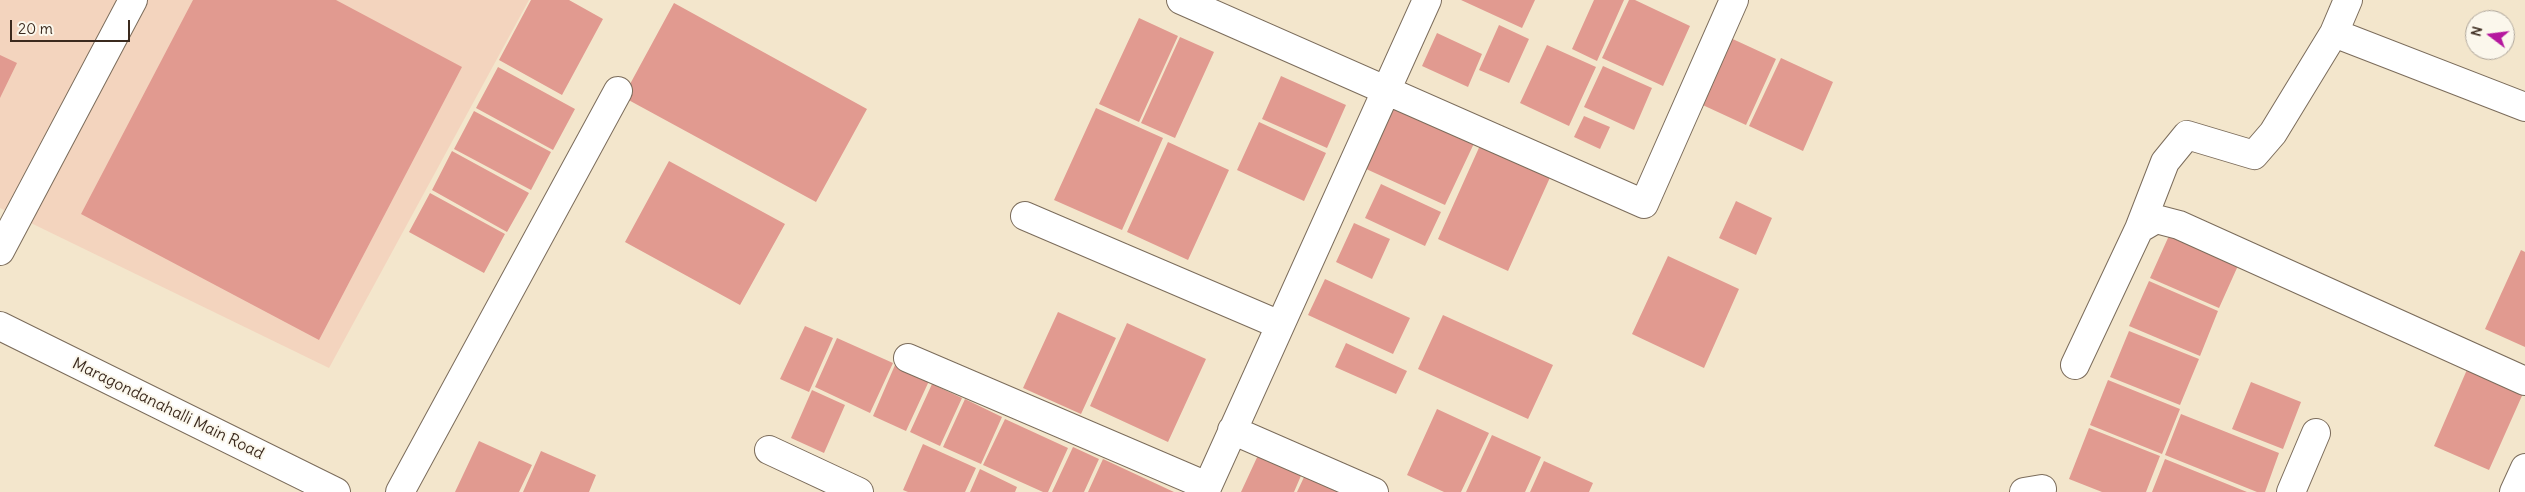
<!DOCTYPE html>
<style>
body{margin:0}
#map{position:relative;width:2525px;height:492px;overflow:hidden;background:#f3e6cc;font-family:Delius,sans-serif}
canvas{display:block}
.north{position:absolute;left:2465px;top:10px;width:50px;height:50px;box-sizing:border-box;background:#fbf7ec;border:1px solid #aea59a;border-radius:50%;rotate:285deg;font-size:14px;font-weight:700;line-height:20px;text-align:center;color:#3b2a1e}
.north::after{content:'';display:block;margin:auto;width:18px;height:22px;background:#b5179e;clip-path:polygon(50% 0,100% 100%,50% 72%,0 100%)}
.scale{position:absolute;left:10px;top:20px;width:120px;height:22px;box-sizing:border-box;border:2px solid #3b2a1e;border-top:0;padding-left:6px;font-size:15px;line-height:18px;white-space:nowrap;color:#3b2a1e;-webkit-text-stroke:4px #fbf7ec;paint-order:stroke}
</style>
<div id="map">
<canvas width="2525" height="492"></canvas>
<div class="north">N</div>
<div class="scale">20 m</div>
</div>
<script>
const ctx = document.querySelector('canvas').getContext('2d');
ctx.lineJoin = 'round';
function paint(path, color) { ctx.fillStyle = color; ctx.fill(path, 'evenodd'); }
const shape = rows => new Path2D(rows.map(r => 'M' + r).join(''));
function trace(path, color, width, dash) { ctx.strokeStyle = color; ctx.lineWidth = width; ctx.lineCap = dash ? 'butt' : 'round'; ctx.setLineDash(dash || []); ctx.stroke(path); }
function drawText(font, color, halo, rows, align = 'center') {
  ctx.font = font + ' Delius,sans-serif'; ctx.lineWidth = 4; ctx.setLineDash([]); ctx.textBaseline = 'middle'; ctx.strokeStyle = halo; ctx.fillStyle = color; for (const [text, x, y, turn = 0] of rows) {
    ctx.save(); ctx.translate(x, y); ctx.rotate((+turn || 0) * Math.PI / 180); ctx.textAlign = isNaN(turn) ? turn : align; if (halo) ctx.strokeText(text, 0, 0); ctx.fillText(text, 0, 0); ctx.restore();
  }
}
const built = shape([
 [0,0,529,0,329,368,0,208]
]);
const building = shape([
 [193,0,336,0,462,67,319,340,81,214],
 [531,0,569,0,603,19,562,95,499,60],
 [1461,0,1535,0,1522,28],
 [1594,0,1624,0,1597,61,1572,49],
 [1629,0,1635,0,1690,26,1663,86,1602,58],
 [674,3,867,109,816,202,623,97],
 [1139,18,1178,36,1139,122,1099,104],
 [1499,25,1529,39,1509,83,1479,70],
 [1437,33,1482,54,1468,87,1422,66],
 [1724,35,1776,59,1746,125,1694,101],
 [1180,37,1214,52,1175,138,1141,123],
 [1547,45,1596,67,1569,126,1520,103],
 [0,55,17,63,0,98],
 [1781,58,1833,82,1803,151,1749,126],
 [1603,66,1652,88,1634,130,1584,107],
 [498,67,575,109,553,150,476,108],
 [1281,76,1346,105,1327,148,1262,119],
 [1396,100,1477,137,1445,205,1364,168],
 [1096,108,1163,138,1122,230,1054,200],
 [474,111,551,152,531,190,454,149],
 [1584,116,1610,127,1600,149,1574,137],
 [1259,122,1326,153,1304,201,1237,170],
 [1482,141,1552,173,1508,271,1438,239],
 [1168,142,1229,170,1188,260,1127,232],
 [452,151,529,193,507,232,432,190],
 [669,161,785,224,740,305,625,242],
 [1381,184,1441,212,1425,246,1365,218],
 [430,193,505,234,484,273,409,232],
 [1736,201,1772,218,1756,255,1719,238],
 [1354,223,1390,239,1372,279,1336,262],
 [2172,229,2241,259,2219,308,2150,278],
 [2521,250,2525,252,2525,347,2485,329],
 [1668,256,1739,289,1704,368,1632,334],
 [1325,279,1410,318,1393,354,1308,315],
 [2149,281,2218,311,2200,356,2129,326],
 [1058,312,1116,338,1081,414,1023,388],
 [1443,315,1553,365,1528,419,1418,369],
 [1127,323,1206,359,1168,442,1090,406],
 [805,326,833,338,809,392,780,379],
 [2129,331,2199,359,2180,405,2110,377],
 [837,338,893,363,870,413,815,387],
 [1346,343,1407,371,1396,394,1335,367],
 [895,365,929,381,906,431,873,416],
 [2469,365,2525,389,2489,470,2434,446],
 [2108,380,2180,409,2162,454,2090,425],
 [2251,382,2301,402,2283,449,2232,429],
 [932,384,962,398,940,446,910,432],
 [812,390,845,405,824,453,791,438],
 [965,399,1002,417,981,464,943,447],
 [1437,409,1489,433,1461,492,1444,492,1407,475],
 [2181,414,2279,453,2265,492,2257,492,2165,455],
 [1005,419,1068,448,1048,492,1043,492,983,465],
 [2089,428,2160,456,2146,492,2102,492,2069,479],
 [1492,435,1541,457,1525,492,1466,492],
 [479,441,532,465,519,492,455,492],
 [923,444,976,468,965,492,908,492,903,490],
 [1073,447,1099,459,1084,492,1052,492],
 [541,451,596,475,589,492,523,492],
 [1260,451,1303,471,1294,492,1241,492],
 [1103,459,1174,492,1088,492],
 [2165,459,2247,492,2152,492],
 [1544,461,1593,483,1589,492,1530,492],
 [980,469,1017,487,1015,492,970,492],
 [1305,475,1343,492,1297,492]
]);
const minor = shape([
 [1181,0,1644,204,1734,0],
 [2334,33,2525,107],
 [1025,216,1280,325],
 [2139,229,2165,162,2187,135,2254,155,2273,133,2334,33,2348,0],
 [0,251,133,0],
 [0,326,336,492],
 [908,358,1207,486],
 [2075,365,2139,229,2156,219,2179,225,2525,381],
 [1232,430,1374,492],
 [769,450,859,492],
 [400,492,618,91],
 [1205,492,1427,0],
 [2024,492,2042,489],
 [2291,492,2316,433],
 [2514,492,2525,468]
]);
const streetNames = [
 ["Maragondanahalli Main Road",168,409,26]
];
paint(built, '#f3d4be');
paint(building, '#e19a90');
trace(minor, '#7b6c5b', 30);
trace(minor, '#fff', 28);
drawText('16px', '#3b2a1e', '#fbf7ec', streetNames);
</script>
